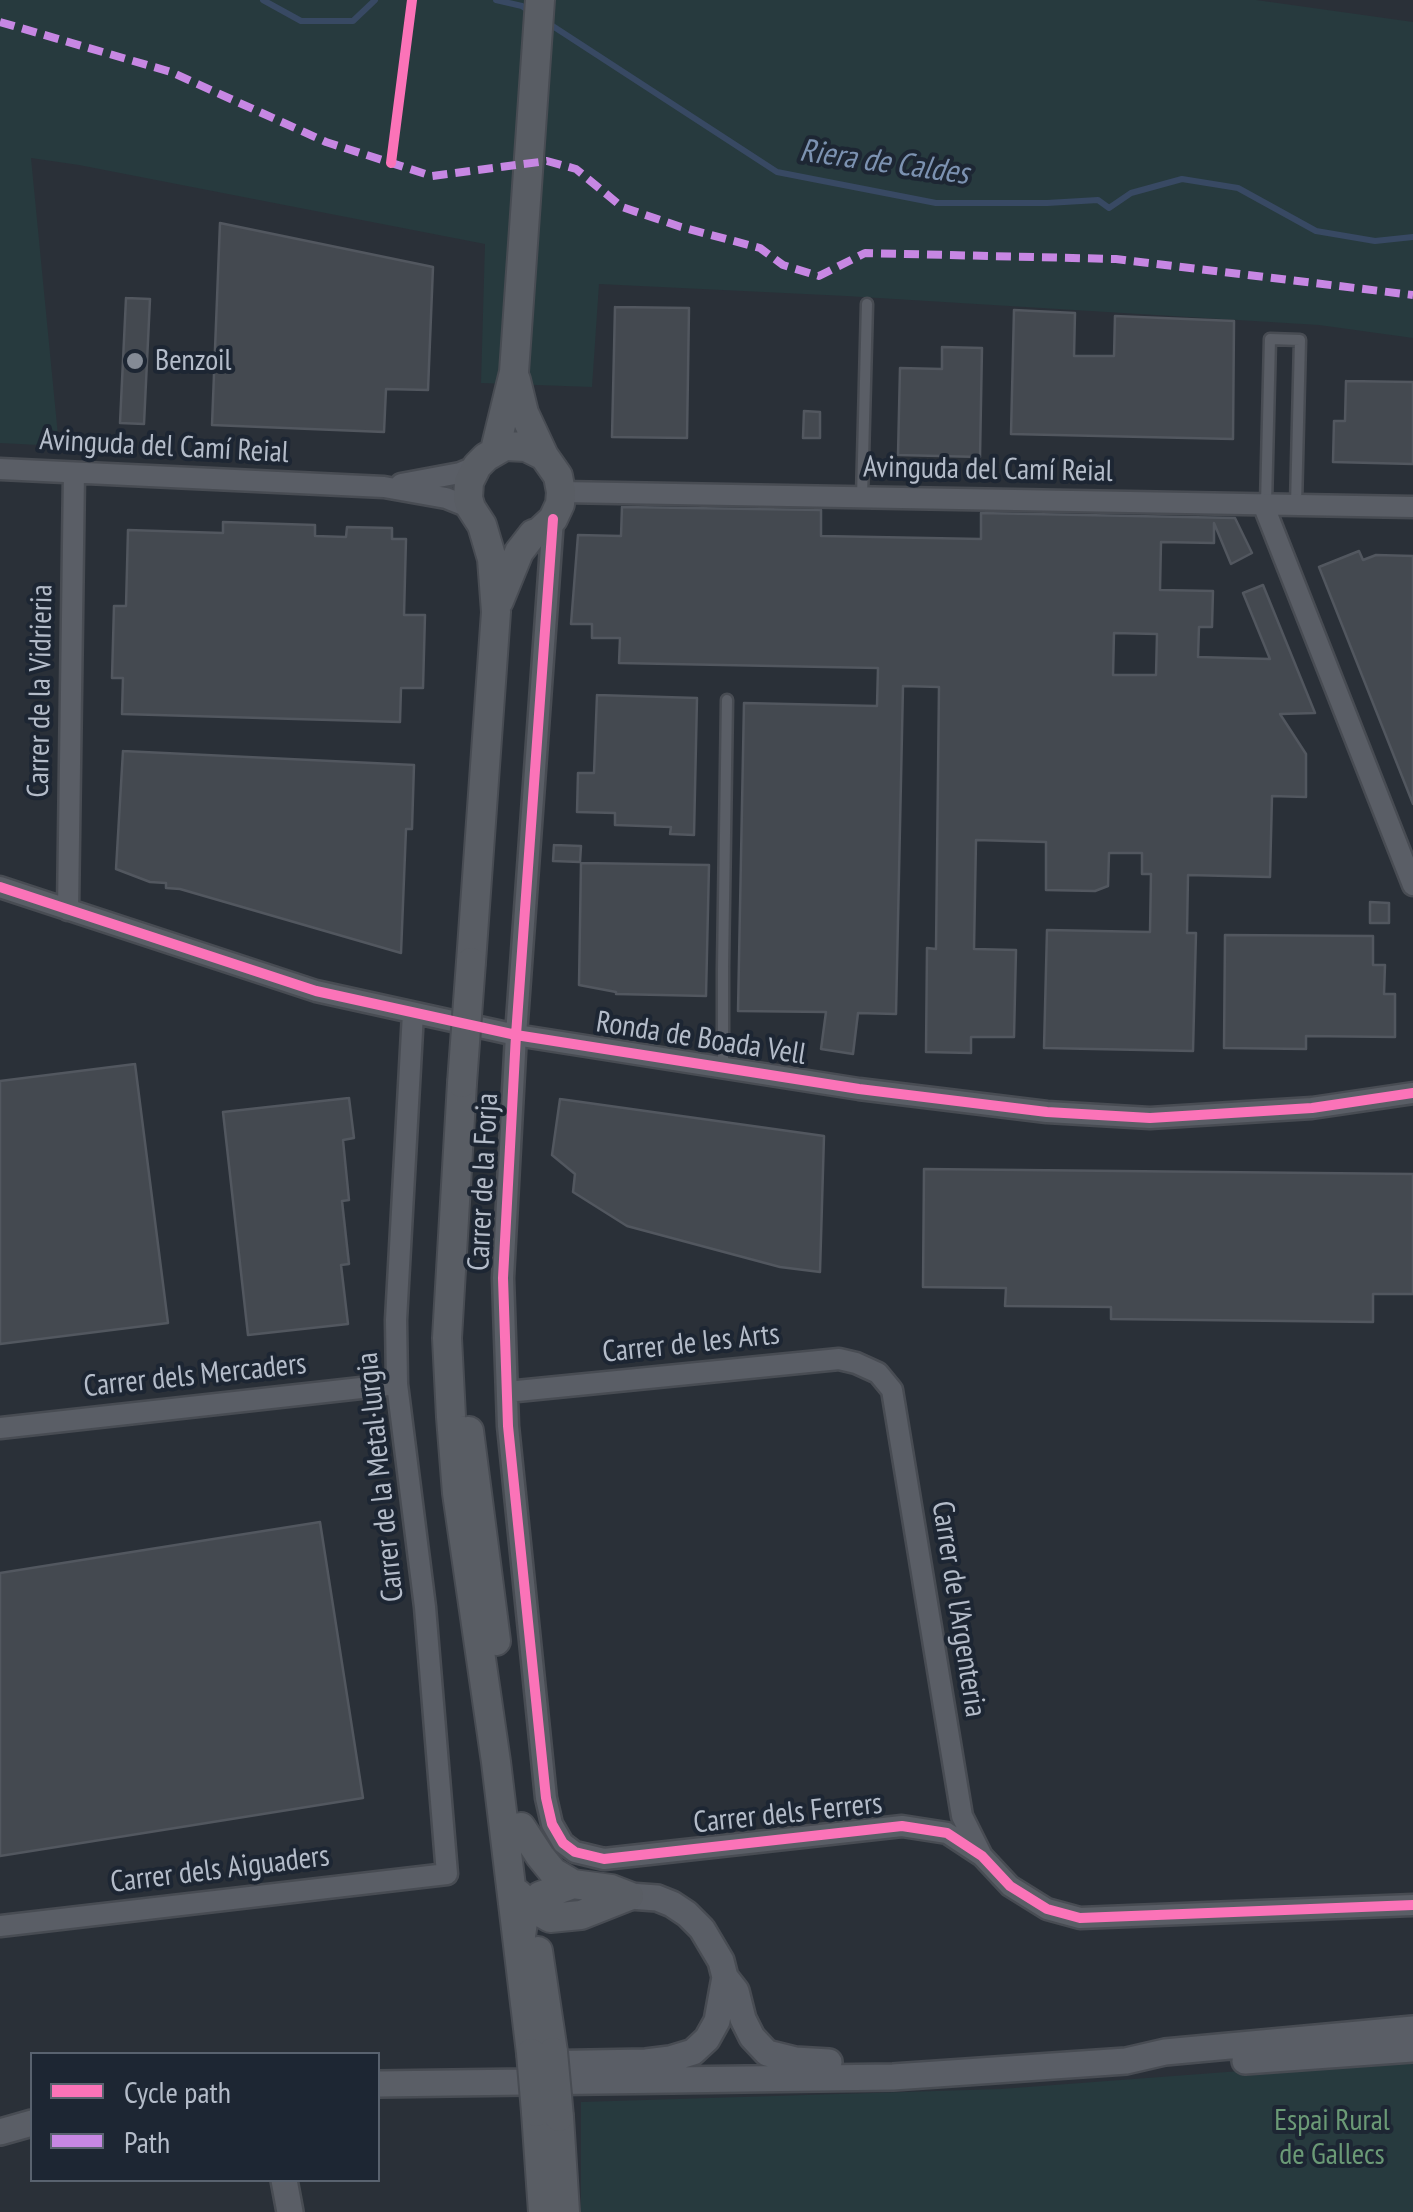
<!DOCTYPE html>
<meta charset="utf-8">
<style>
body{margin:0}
#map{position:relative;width:1413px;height:2212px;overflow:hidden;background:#2a3038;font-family:"PT Sans Narrow",sans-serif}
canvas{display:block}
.legend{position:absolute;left:30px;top:2052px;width:350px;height:130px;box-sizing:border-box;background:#1d2633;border:2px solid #59626f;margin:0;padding:12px 18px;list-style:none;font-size:30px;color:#b4bcc9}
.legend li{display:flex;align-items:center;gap:20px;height:50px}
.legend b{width:50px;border:2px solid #59626f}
</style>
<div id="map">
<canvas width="1413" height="2212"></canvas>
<ul class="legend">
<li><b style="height:12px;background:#fb73b8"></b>Cycle path</li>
<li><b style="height:12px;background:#c787e3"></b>Path</li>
</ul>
</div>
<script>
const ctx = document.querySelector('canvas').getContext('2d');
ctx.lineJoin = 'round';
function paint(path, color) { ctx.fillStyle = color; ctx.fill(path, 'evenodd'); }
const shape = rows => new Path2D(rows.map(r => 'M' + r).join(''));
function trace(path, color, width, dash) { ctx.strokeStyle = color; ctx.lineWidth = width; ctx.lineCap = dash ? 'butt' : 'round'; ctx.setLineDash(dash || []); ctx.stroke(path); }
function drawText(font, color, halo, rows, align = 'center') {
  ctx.font = font + ' "PT Sans Narrow",sans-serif'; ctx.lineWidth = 8; ctx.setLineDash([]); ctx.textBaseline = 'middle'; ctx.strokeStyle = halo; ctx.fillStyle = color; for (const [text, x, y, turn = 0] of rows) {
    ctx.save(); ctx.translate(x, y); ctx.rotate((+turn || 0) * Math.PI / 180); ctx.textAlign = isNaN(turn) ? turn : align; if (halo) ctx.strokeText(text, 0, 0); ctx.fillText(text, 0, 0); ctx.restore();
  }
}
const green = shape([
 [0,0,1256,0,1413,22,1413,338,1319,325,846,296,599,284,592,387,481,383,485,244,79,165,31,158,59,446,0,443],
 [1413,2058,1413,2212,581,2212,581,2102,1001,2089]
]);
const stream = shape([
 [263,0,301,21,353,21,375,0],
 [496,0,522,6,529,11],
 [548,23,777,172,936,203,1047,203,1098,200,1109,208,1131,193,1182,179,1238,188,1316,231,1375,241,1413,237]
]);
const building = shape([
 [220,223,433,267,428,390,386,389,384,432,212,425,220,223],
 [126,298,150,299,144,424,120,423,126,298],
 [615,307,689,308,687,438,612,437,615,307],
 [1014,310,1075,313,1074,356,1114,356,1115,316,1234,321,1233,439,1011,434,1014,310],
 [942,347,982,348,980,457,898,455,900,368,942,369,942,347],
 [1346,381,1413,382,1413,464,1333,462,1334,421,1345,421,1346,381],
 [804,411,820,412,820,438,803,438,804,411],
 [622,507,821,510,821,536,981,539,981,513,1235,518,1252,553,1231,564,1214,523,1214,543,1161,542,1160,590,1213,591,1212,627,1199,627,1198,657,1270,659,1243,593,1263,585,1315,713,1280,714,1306,754,1306,797,1272,796,1270,877,1188,875,1187,933,1196,933,1193,1051,1044,1048,1047,930,1150,932,1151,874,1142,874,1142,853,1109,853,1108,886,1095,891,1046,890,1046,842,976,840,974,949,1016,950,1014,1037,971,1037,971,1053,926,1052,927,948,936,949,939,687,903,686,896,1014,858,1013,853,1054,821,1049,826,1012,738,1011,744,703,877,706,878,668,619,663,620,638,592,638,592,624,571,624,578,535,621,536,622,507],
 [1114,633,1157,634,1156,675,1113,675,1114,633],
 [223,522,315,525,315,536,346,537,347,527,392,528,392,539,406,539,404,615,425,615,423,688,401,688,400,722,122,714,123,678,112,678,114,606,126,606,128,530,223,533,223,522],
 [1359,551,1363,560,1376,555,1413,556,1413,804,1319,567,1359,551],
 [597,695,697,698,694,835,670,834,671,827,615,825,615,813,577,812,578,773,594,773,597,695],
 [123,751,414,765,412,829,406,829,401,953,180,889,166,888,166,883,150,882,116,869,123,751],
 [554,845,581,846,580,862,553,861,554,845],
 [581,863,709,865,706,996,616,994,616,992,579,985,581,863],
 [1370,902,1389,903,1389,923,1370,923,1370,902],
 [1225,935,1373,936,1373,965,1385,965,1384,994,1395,994,1395,1037,1306,1036,1306,1049,1224,1048,1225,935],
 [135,1064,168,1323,0,1344,0,1081,135,1064],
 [349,1098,354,1138,343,1140,349,1200,342,1201,349,1264,341,1265,348,1324,248,1335,223,1112,349,1098],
 [560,1099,824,1136,820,1272,780,1267,627,1226,573,1192,575,1174,552,1155,560,1099],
 [924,1169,1413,1174,1413,1294,1373,1294,1373,1322,1111,1319,1111,1307,1005,1306,1006,1288,923,1287,924,1169],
 [320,1522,363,1798,0,1856,0,1573,320,1522]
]);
const service = shape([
 [862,497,867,304],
 [1266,504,1270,339,1300,340,1296,505],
 [723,1068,723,968,727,700]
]);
const minor = shape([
 [0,469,384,487,446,498,471,508],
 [401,484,460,473,477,466],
 [561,492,1413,507],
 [1263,504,1413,885],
 [553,519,516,1035,503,1278,508,1426,546,1798,552,1824,563,1843,575,1852,604,1859,902,1826,947,1833,982,1856,1010,1886,1047,1909,1080,1918,1413,1905],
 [0,887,316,991,516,1035,859,1089,1047,1112,1150,1118,1312,1108,1413,1093],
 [68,910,74,473],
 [507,1392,839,1359,856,1363,878,1373,892,1390,962,1816,981,1854],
 [0,1428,397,1384],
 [0,1926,447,1874,425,1607,397,1384,396,1320,413,1013]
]);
const tertiary = shape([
 [629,1896,657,1898,672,1904,687,1914,702,1929,721,1961,725,1977,736,1991,743,2019,752,2037,767,2053,795,2060,829,2062],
 [1245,2061,1413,2049],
 [533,2064,646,2062,670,2059,693,2052,707,2039,717,2021,725,1977],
 [378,2084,893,2077,1126,2061,1165,2052,1413,2029],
 [0,2132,32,2123],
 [284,2180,290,2212]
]);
const secondary = shape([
 [495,450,514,372,540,0],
 [499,601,519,552,533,534,539,532,553,519,560,504,561,492,558,476,544,456,524,413,516,380],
 [471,962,496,612,492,559,482,525,471,508,468,498,469,482,477,466,486,457,505,446,526,447,544,456],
 [462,1083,447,1338,451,1417,457,1493,496,1762,531,2053],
 [469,1431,496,1641],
 [521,1827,540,1856,553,1872,573,1884],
 [518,1894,531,1907,550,1918,581,1915,629,1896],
 [521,1936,524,1914,540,1896,573,1884,611,1889,629,1896],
 [538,1951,553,2052],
 [536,2112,543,2212],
 [559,2117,565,2212]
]);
const secondaryBridge = shape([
 [462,1083,471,962],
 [553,2052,559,2117],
 [531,2053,536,2112]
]);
const quiet = shape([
 [0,22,171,72,326,142,432,176,547,161,576,169,622,207,681,227,760,248,783,265,819,276,865,253,1116,259,1413,295]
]);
const cycleway = shape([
 [391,163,412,0],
 [553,519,516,1035,503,1278,508,1426,546,1798,552,1824,563,1843,575,1852,604,1859,902,1826,947,1833,982,1856,1010,1886,1047,1909,1080,1918,1413,1905],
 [0,887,316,991,516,1035,859,1089,1047,1112,1150,1118,1312,1108,1413,1093]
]);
const markers = [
 [135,361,10,"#848b96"]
];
const poiNames = [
 ["Benzoil",155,361]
];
const streetNames = [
 ["Avinguda del Camí Reial",164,447,3],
 ["Avinguda del Camí Reial",988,470,1],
 ["Carrer de la Vidrieria",41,691,-89],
 ["Ronda de Boada Vell",701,1039,9],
 ["Carrer de la Forja",484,1182,-87],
 ["Carrer de les Arts",691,1344,-6],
 ["Carrer dels Mercaders",195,1376,-6],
 ["Carrer de la Metal·lurgia",381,1477,-96],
 ["Carrer de l'Argenteria",958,1609,81],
 ["Carrer dels Ferrers",788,1814,-6],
 ["Carrer dels Aiguaders",220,1870,-7]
];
const parkNames = [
 ["Espai Rural",1332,2121],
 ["de Gallecs",1332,2155]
];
const waterNames = [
 ["Riera de Caldes",884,163,8]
];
paint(green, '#273a3e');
trace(stream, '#384963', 6);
paint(building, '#444950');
trace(building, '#52575f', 2.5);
trace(service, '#484c53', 15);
trace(minor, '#484c53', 25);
trace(tertiary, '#484c53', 30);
trace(secondary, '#484c53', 32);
trace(service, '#5a5e66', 10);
trace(minor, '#5a5e66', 20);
trace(tertiary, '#5a5e66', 25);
trace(secondary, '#595d64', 28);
trace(secondaryBridge, '#484c53', 32, []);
trace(secondaryBridge, '#595d64', 28);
trace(quiet, '#c787e3', 8, [15, 8]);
trace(cycleway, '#fb73b8', 10);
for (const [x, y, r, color] of markers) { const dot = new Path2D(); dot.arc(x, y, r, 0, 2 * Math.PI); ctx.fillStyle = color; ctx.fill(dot); trace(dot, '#1d2633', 4); }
drawText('30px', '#b4bcc9', '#1d2633', poiNames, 'left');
drawText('30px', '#b4bcc9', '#1d2633', streetNames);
drawText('30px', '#6b9a76', '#1d2633', parkNames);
drawText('italic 32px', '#7c92b1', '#1d2633', waterNames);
</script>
